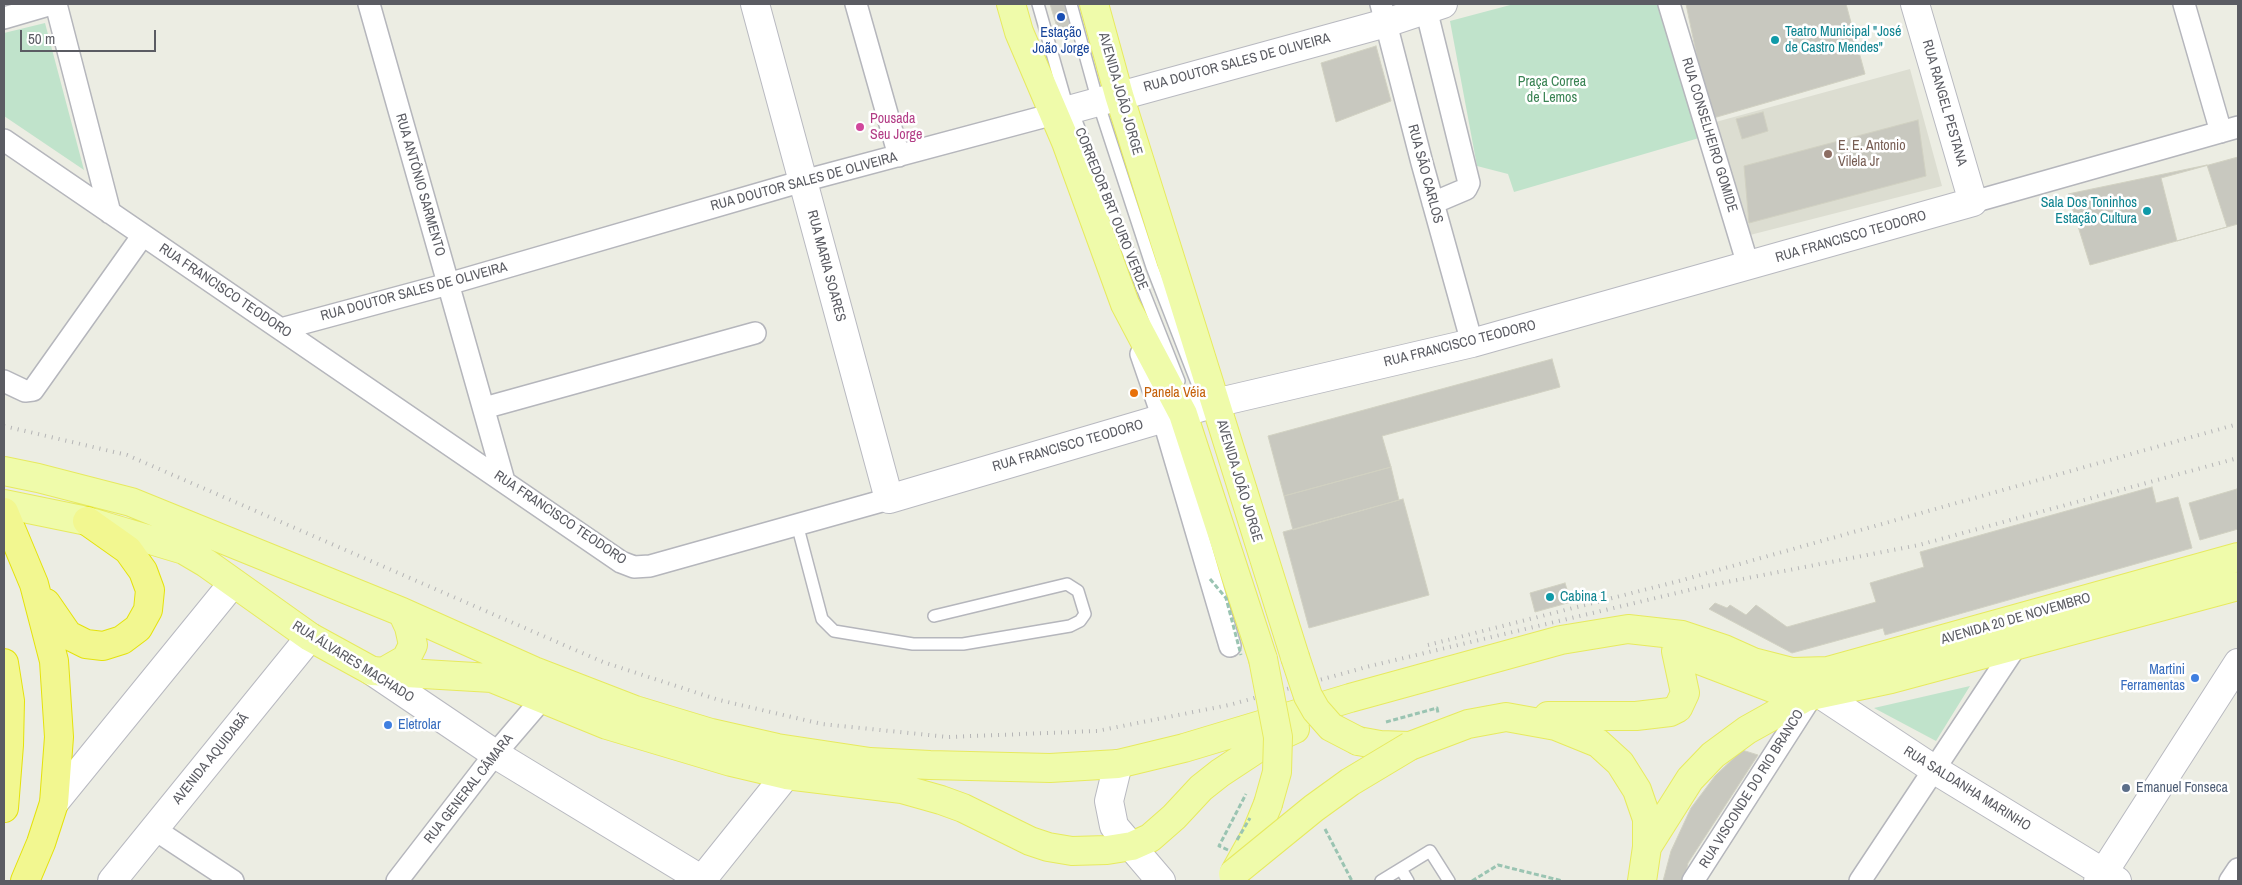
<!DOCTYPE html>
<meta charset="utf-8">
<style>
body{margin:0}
#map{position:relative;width:2242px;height:885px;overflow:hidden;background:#ecede3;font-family:"Archivo Narrow",sans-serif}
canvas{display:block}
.frame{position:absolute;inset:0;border:5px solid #5b5c63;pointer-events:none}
.scale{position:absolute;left:20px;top:30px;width:136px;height:22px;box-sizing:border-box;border:2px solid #5b5c63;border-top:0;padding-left:6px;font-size:15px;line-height:18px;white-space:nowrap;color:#5b5c63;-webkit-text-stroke:4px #fff;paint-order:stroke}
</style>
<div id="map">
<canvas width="2242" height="885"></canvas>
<div class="frame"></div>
<div class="scale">50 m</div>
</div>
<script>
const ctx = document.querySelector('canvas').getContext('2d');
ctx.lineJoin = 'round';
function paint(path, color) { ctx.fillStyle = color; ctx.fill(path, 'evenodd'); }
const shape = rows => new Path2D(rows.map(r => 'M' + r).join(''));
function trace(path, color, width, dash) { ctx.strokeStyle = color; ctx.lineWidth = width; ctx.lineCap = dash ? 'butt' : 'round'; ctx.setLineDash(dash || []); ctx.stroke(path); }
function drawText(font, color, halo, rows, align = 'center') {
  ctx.font = font + ' "Archivo Narrow",sans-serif'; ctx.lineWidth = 5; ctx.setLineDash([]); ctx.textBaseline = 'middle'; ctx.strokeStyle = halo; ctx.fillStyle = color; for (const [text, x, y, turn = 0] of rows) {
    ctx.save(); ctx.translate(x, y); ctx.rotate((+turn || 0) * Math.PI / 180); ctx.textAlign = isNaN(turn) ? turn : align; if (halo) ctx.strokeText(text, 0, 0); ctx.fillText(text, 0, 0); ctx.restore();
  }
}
const education = shape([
 [1910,69,1942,186,1746,236,1712,123]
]);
const green = shape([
 [1514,4,1661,4,1699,138,1514,192,1508,174,1477,166,1450,21],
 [45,23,84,170,4,116,4,33],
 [1970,686,1936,741,1874,708]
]);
const building = shape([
 [1050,4,1064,4,1072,31,1059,34,1050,4],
 [1686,4,1846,4,1865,74,1710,119,1686,4],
 [1376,46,1391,101,1336,122,1321,63,1376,46],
 [1763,112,1768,131,1742,139,1736,119,1763,112],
 [1918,120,1926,176,1749,223,1744,166,1918,120],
 [2238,157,2238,224,2177,241,2161,178,2238,157],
 [2207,165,2227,227,2090,265,2068,194,2207,165],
 [1552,359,1560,387,1382,436,1391,467,1284,496,1268,436,1552,359],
 [1391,467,1399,500,1293,530,1284,496,1391,467],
 [2152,487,2156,503,2178,497,2192,548,1885,635,1883,628,1792,653,1709,609,1715,603,1727,608,1730,605,1746,615,1756,605,1787,627,1876,602,1870,583,1924,567,1920,552,2152,487],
 [2237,489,2238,529,2200,540,2189,503,2237,489],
 [1403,499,1429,595,1309,628,1283,532,1403,499],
 [1565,583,1571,602,1535,612,1530,593,1565,583],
 [1742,750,1758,755,1688,863,1684,881,1663,881,1671,851,1691,808,1715,776,1742,750]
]);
const path = shape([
 [1386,722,1437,708,1438,713],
 [1325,829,1352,881],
 [1472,881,1498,865,1563,881]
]);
const lane = shape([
 [1038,4,1068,109,1077,123,1179,381],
 [1071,4,1098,102,1152,267,1197,383],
 [797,524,822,619,834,631,913,644,963,644,1070,626,1080,621,1085,614,1078,591,1067,584,934,616],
 [1401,869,1408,881],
 [1381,881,1430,851,1449,881]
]);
const street = shape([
 [56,4,110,213],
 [369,4,504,481],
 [856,4,899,156],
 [1381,4,1422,163,1472,343],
 [1669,4,1748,265],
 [2184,4,2221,132],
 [1426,9,1469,183,1466,189,1433,203],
 [4,18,52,4],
 [4,140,621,562,634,567,650,566,889,499],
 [1973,202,2238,127],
 [281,329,448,284,803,181,1054,114],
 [1141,354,1163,418,1230,646],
 [4,381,25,391,33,390,143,235],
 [484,408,755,333],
 [154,829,233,881],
 [397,881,495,754,543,698],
 [1693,881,1811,697],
 [1860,881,2016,646],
 [2230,881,2238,869]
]);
const secondary = shape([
 [755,4,889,499,1215,403,1472,343,1973,202,1915,4],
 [1054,114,1386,23,1443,4],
 [372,671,495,754,704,881],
 [1820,694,1935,770,2117,881],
 [1118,764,1109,801,1114,826,1161,881],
 [54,803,233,583],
 [112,881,310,637],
 [701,881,786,775],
 [2098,881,2238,663]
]);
const primary = shape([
 [1011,4,1019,32,1066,142,1125,304,1183,414,1263,659],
 [1094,4,1119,95,1295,657],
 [4,471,38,478,131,502,402,612,534,671,635,710,711,733,777,748,870,762,930,765,1050,768,1118,764,1184,748,1350,698,1561,640,1628,629,1682,635,1724,649,1753,662,1792,672,1828,671,2238,557],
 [4,504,87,521,184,550,206,563,310,637,372,671,492,678,607,725,731,762,786,775,902,789,941,800,963,808,1030,841,1048,847,1072,851,1107,850,1132,846,1150,838,1174,817,1201,788,1220,773,1267,742,1295,729],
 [1678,652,1780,691,1806,697],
 [385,671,406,659,413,645,409,627,402,612],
 [1548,716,1636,716,1670,712,1678,708,1685,693,1676,651],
 [1358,741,1380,745,1410,746,1468,724,1506,717,1556,726,1598,743,1620,763,1637,790,1647,819,1647,847,1642,881],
 [1647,847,1690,779,1713,755,1747,730,1806,697,1891,679,2238,586],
 [1235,872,1255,836,1268,804]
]);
const highway = shape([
 [4,512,34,584,54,661,59,737,54,803,41,843,25,881],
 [46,603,68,635,86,644,103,646,122,640,138,628,148,610,150,590,143,571,128,550,87,521],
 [4,663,10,701,9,745,4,808]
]);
const rail = shape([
 [4,426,127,455,603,662,719,700,822,724,948,737,1097,731,1229,705,1370,666,1706,586,1919,545,2238,458],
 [1428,645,1679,581,2238,424]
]);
const pathBridge = shape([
 [1210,579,1226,598,1241,655],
 [1237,840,1250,818],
 [1228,850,1219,846,1246,794]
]);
const primaryBridge = shape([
 [1295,657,1308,696,1316,710,1331,727,1358,741],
 [1263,659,1278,737,1277,772,1268,804],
 [1233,874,1314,808,1350,782,1410,746]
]);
const markers = [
 [1061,17,5,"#1a4fb4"],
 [1775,40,5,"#0f9aa8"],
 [860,127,5,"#d1479c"],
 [1828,154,5,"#8d6e63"],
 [2147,211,5,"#0f9aa8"],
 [1134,393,5,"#e8710a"],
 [1550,597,5,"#0f9aa8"],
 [2195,678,5,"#3f7fe0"],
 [388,725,5,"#3f7fe0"],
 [2126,788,5,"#5c6f8a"]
];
const cultureNames = [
 ["Teatro Municipal \"José",1785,32],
 ["de Castro Mendes\"",1785,48],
 ["Sala Dos Toninhos",2137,203,"right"],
 ["Estação Cultura",2137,219,"right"],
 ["Cabina 1",1560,597]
];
const transitNames = [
 ["Estação",1061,33],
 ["João Jorge",1061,49]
];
const streetNames = [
 ["RUA DOUTOR SALES DE OLIVEIRA",1237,63,-15],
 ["AVENIDA JOÃO JORGE",1120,94,74],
 ["RUA RANGEL PESTANA",1944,103,74],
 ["RUA CONSELHEIRO GOMIDE",1709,135,73],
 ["RUA SÃO CARLOS",1425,174,75],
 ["RUA DOUTOR SALES DE OLIVEIRA",804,182,-15],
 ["RUA ANTÔNIO SARMENTO",420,185,74],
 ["CORREDOR BRT OURO VERDE",1111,209,68],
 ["RUA FRANCISCO TEODORO",1851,237,-16],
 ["RUA MARIA SOARES",826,266,75],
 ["RUA FRANCISCO TEODORO",225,291,34],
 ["RUA DOUTOR SALES DE OLIVEIRA",414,292,-15],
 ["RUA FRANCISCO TEODORO",1460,344,-14],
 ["RUA FRANCISCO TEODORO",1068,446,-16],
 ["AVENIDA JOÃO JORGE",1239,481,73],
 ["RUA FRANCISCO TEODORO",560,518,34],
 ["AVENIDA 20 DE NOVEMBRO",2016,619,-16],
 ["RUA ÁLVARES MACHADO",353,662,32],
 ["AVENIDA AQUIDABÃ",211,759,-51],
 ["RUA GENERAL CÂMARA",469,789,-52],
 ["RUA VISCONDE DO RIO BRANCO",1752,789,-58],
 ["RUA SALDANHA MARINHO",1967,789,32]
];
const parkNames = [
 ["Praça Correa",1552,82],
 ["de Lemos",1552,98]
];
const hotelNames = [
 ["Pousada",870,119],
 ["Seu Jorge",870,135]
];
const educationNames = [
 ["E. E. Antonio",1838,146],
 ["Vilela Jr",1838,162]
];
const foodNames = [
 ["Panela Véia",1144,393]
];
const shopNames = [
 ["Martini",2185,670],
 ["Ferramentas",2185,686],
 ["Eletrolar",398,725,"left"]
];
const serviceNames = [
 ["Emanuel Fonseca",2136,788]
];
paint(education, '#dcddd1');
paint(green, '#c0e3cb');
paint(building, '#c8c8bf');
trace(building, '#d1d1c2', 1);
trace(lane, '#b5b6bc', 14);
trace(street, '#b5b6bc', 24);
trace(secondary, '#b8b9c0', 30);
trace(primary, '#e7ea5f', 30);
trace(highway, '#e4e20c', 30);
trace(path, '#9ac4b2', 3, [5, 2.5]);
trace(lane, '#fff', 11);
trace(street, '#fff', 21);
trace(secondary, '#fff', 28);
trace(primary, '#effbaa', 28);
trace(highway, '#f2f790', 28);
trace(rail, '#b5b5b6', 4, [1, 6]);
trace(primaryBridge, '#e7ea5f', 30, []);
trace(pathBridge, '#9ac4b2', 3, [5, 2.5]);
trace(primaryBridge, '#effbaa', 28);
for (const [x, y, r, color] of markers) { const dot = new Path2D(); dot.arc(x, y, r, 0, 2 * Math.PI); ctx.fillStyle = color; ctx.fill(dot); trace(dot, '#fff', 2); }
drawText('14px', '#0d838f', '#fff', cultureNames, 'left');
drawText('14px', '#164399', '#fff', transitNames);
drawText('14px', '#5b5c63', '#fff', streetNames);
drawText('14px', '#398353', '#fff', parkNames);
drawText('14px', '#b23c85', '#fff', hotelNames, 'left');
drawText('14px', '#785e54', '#fff', educationNames, 'left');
drawText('14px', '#c56008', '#fff', foodNames, 'left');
drawText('14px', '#366cbe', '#fff', shopNames, 'right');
drawText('14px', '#4e5e75', '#fff', serviceNames, 'left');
</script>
